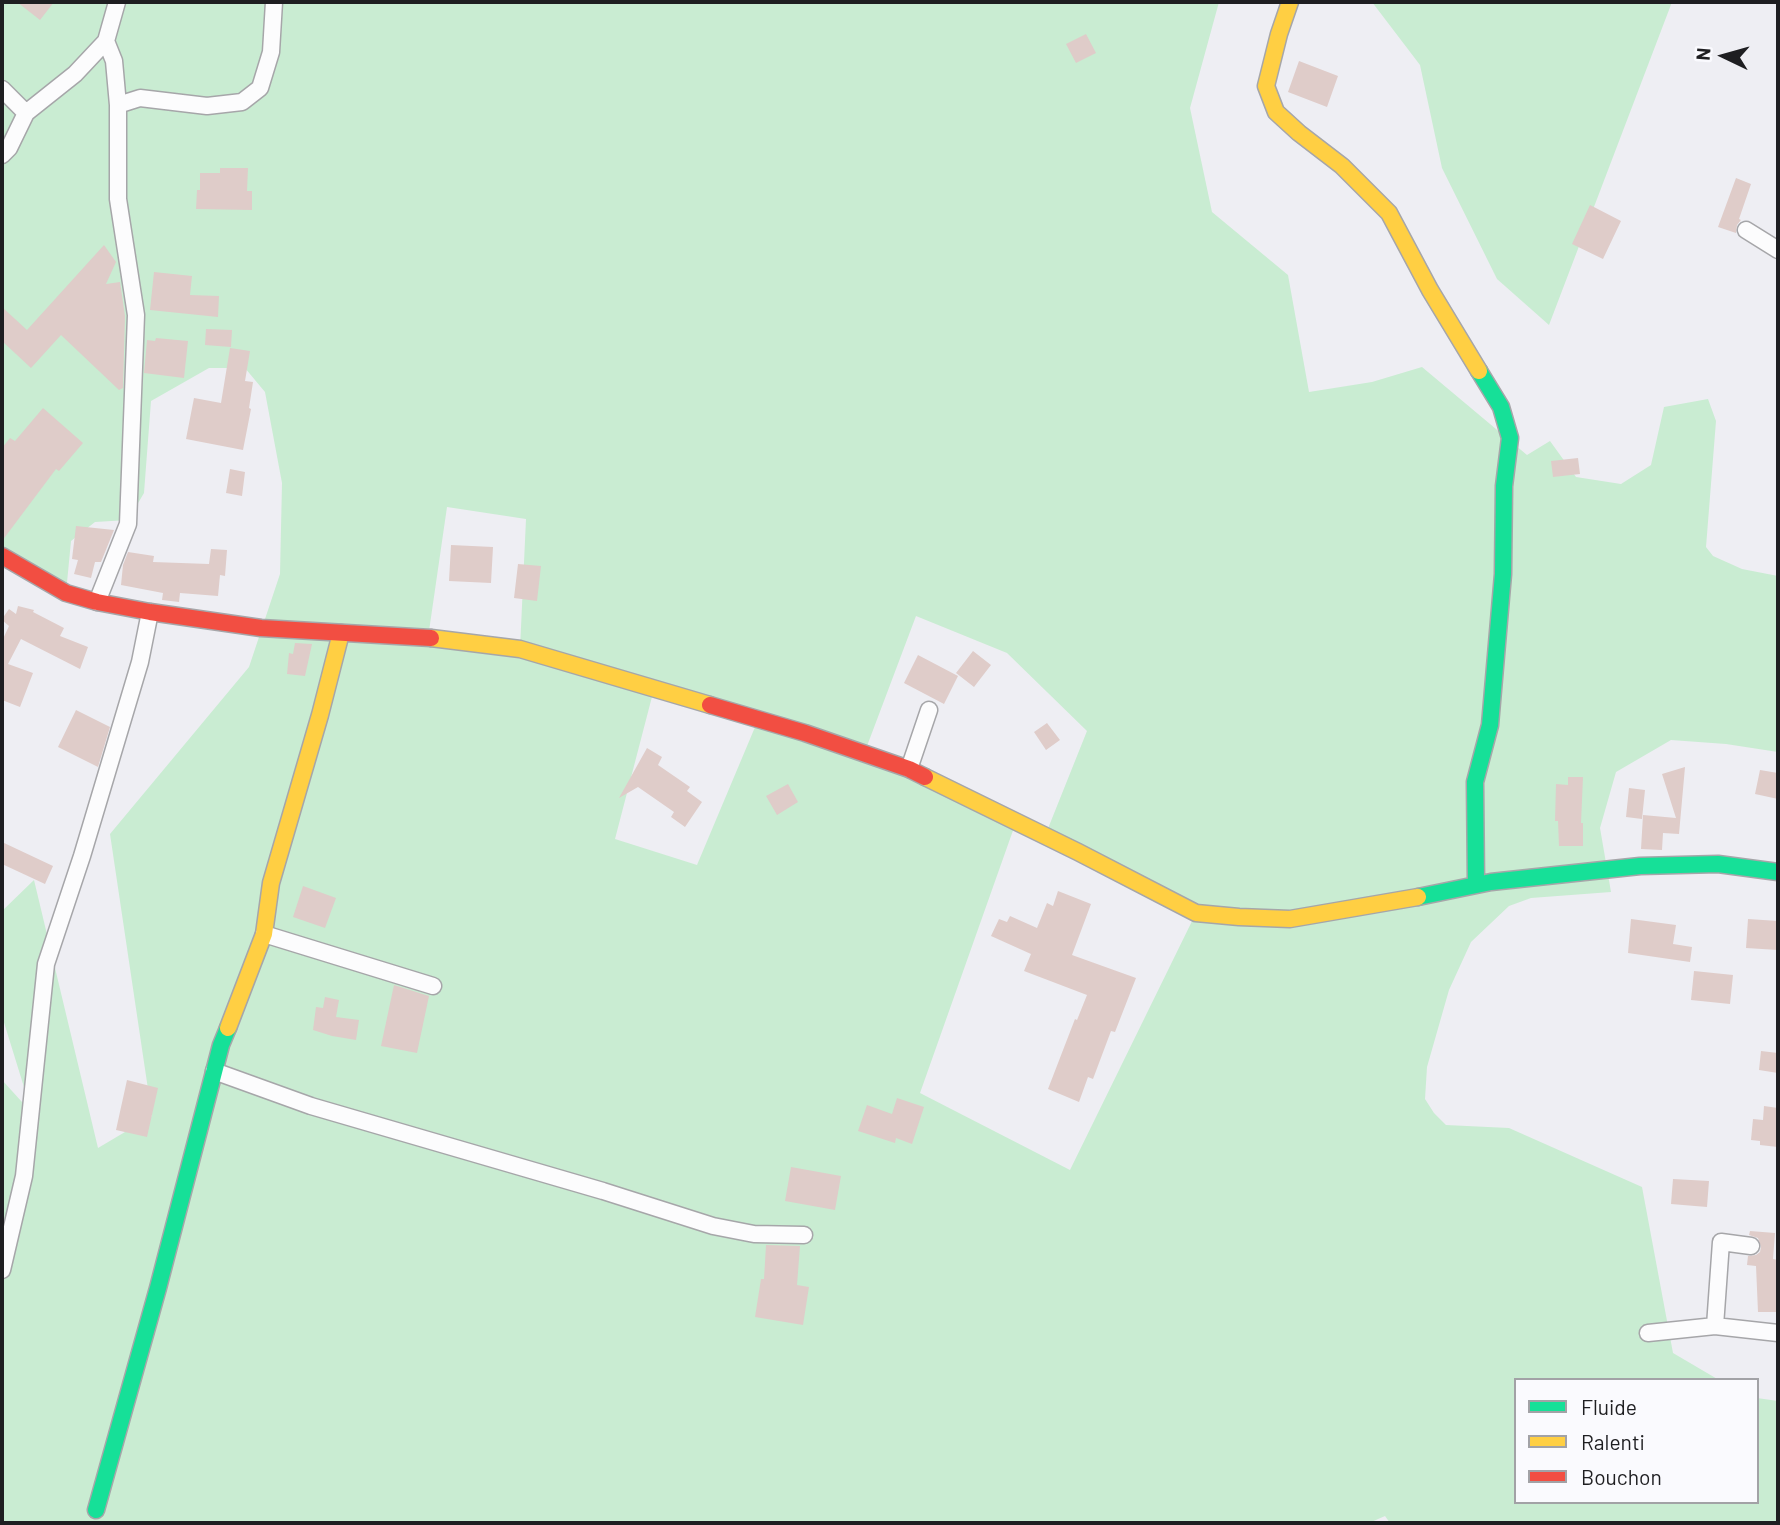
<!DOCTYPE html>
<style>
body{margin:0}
#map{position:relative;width:1780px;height:1525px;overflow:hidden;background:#eeeef3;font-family:Barlow,sans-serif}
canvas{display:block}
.frame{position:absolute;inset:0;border:4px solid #1e1e21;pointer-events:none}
.legend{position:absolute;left:1514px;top:1378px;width:245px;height:126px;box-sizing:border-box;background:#fafafe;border:2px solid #a2a2a6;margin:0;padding:9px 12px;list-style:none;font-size:21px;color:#1e1e21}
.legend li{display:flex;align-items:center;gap:14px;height:35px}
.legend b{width:35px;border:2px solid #a2a2a6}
.north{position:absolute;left:1689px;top:21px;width:70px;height:70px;-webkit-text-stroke:5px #fafafe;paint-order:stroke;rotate:275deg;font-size:19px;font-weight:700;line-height:28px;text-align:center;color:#1e1e21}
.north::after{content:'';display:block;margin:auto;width:24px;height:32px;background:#1e1e21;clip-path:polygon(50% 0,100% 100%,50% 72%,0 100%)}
</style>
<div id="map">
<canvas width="1780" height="1525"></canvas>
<div class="frame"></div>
<ul class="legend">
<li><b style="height:9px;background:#16e098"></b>Fluide</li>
<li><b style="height:9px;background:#ffcf43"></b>Ralenti</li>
<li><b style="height:9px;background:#f24e42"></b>Bouchon</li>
</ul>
<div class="north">N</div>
</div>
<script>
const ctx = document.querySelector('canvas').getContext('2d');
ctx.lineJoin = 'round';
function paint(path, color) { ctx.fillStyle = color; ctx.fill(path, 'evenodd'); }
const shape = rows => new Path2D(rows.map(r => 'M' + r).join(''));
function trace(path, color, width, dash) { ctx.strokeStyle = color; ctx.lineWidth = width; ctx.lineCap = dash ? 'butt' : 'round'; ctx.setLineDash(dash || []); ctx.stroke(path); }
const green = shape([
 [2,2,1219,2,1190,108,1212,212,1288,275,1309,392,1372,382,1422,367,1527,455,1550,441,1576,477,1621,484,1651,465,1664,407,1708,399,1716,421,1706,547,1713,556,1742,569,1778,576,1778,752,1726,744,1671,740,1616,772,1600,828,1611,892,1531,898,1509,906,1471,942,1449,990,1427,1067,1425,1099,1434,1113,1446,1125,1509,1128,1642,1187,1673,1353,1719,1380,1516,1380,1516,1502,1757,1502,1757,1398,1778,1401,1778,1523,1390,1523,1385,1516,1369,1523,2,1523,2,1080,32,1113,2,1016,2,911,34,880,98,1148,152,1116,110,834,249,667,280,574,282,483,265,392,245,368,209,368,151,401,144,493,128,520,95,522,71,541,66,593,2,556],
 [447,507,526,519,520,649,428,638],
 [916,616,1007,653,1087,731,1045,836,1196,913,1070,1170,920,1093,1016,822,864,754],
 [654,689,758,720,697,865,615,839],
 [1372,2,1672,2,1549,325,1497,279,1442,168,1420,65]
]);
const building = shape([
 [17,2,54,2,40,20],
 [1086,34,1096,53,1076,63,1066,44],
 [1299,61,1338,76,1327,107,1288,92],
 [220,168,248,168,247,191,252,191,252,210,196,209,197,190,200,190,200,173,220,173],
 [1736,178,1751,184,1739,219,1741,220,1737,225,1736,233,1718,227],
 [1590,205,1621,221,1603,259,1572,244],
 [104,245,116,262,106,284,120,282,125,316,123,388,119,390,61,335,31,368,2,341,2,307,27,330],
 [154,272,192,276,190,295,219,296,218,317,150,310],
 [206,329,232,330,231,347,205,345],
 [156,338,188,341,184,378,144,373,147,340,155,341],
 [230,348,250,351,245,381,253,382,249,408,251,409,243,450,186,439,194,398,221,403],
 [43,408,83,443,59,471,56,469,2,541,2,448,10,438,15,441],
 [1578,458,1580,474,1553,477,1551,461],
 [230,469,245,472,242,496,226,493],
 [76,526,114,530,101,562,95,562,91,578,74,574,78,560,72,559],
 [451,545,493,547,491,583,449,581],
 [211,549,227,550,225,576,220,575,218,596,180,593,179,602,162,600,163,593,121,585,123,565,128,552,154,556,153,562,209,564],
 [518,564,541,566,537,601,514,598],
 [18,606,34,610,33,612,64,628,60,636,88,647,80,669,21,639,8,664,33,673,20,707,2,700,2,641,9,626,2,620,2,619,9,609,16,614],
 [295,643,312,644,305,676,287,674,289,653,293,654],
 [973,651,991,665,974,687,956,673],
 [918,655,958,676,944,704,904,683],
 [76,710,110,727,98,767,58,747],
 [1047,723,1060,740,1046,750,1034,732],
 [647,748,662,757,658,765,690,787,687,791,702,802,685,827,671,817,674,812,638,787,619,798],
 [1685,767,1679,834,1663,833,1662,850,1641,849,1643,815,1676,818,1662,774],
 [1760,770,1778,773,1778,799,1755,794],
 [1568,777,1583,777,1581,823,1583,823,1583,846,1559,846,1558,821,1555,821,1556,784,1568,785],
 [788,784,798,802,777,815,766,796],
 [1629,788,1645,790,1642,819,1626,817],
 [2,842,53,866,45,884,2,864],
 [303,886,336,898,325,928,293,917],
 [1058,891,1091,904,1072,955,1136,978,1115,1032,1111,1031,1093,1079,1088,1077,1079,1102,1048,1089,1075,1019,1077,1020,1087,995,1024,971,1031,954,991,936,999,919,1007,922,1010,916,1037,928,1047,903,1053,906],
 [1631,919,1676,925,1673,944,1692,947,1690,962,1628,953],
 [1748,919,1778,921,1778,950,1746,948],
 [1694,971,1733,975,1730,1004,1691,1000],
 [394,985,429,996,417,1053,381,1046],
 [325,997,339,1000,336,1017,359,1020,356,1040,332,1036,313,1030,316,1007,323,1008],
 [1761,1051,1778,1053,1778,1073,1759,1070],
 [127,1080,158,1088,147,1137,116,1130],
 [897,1098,924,1107,912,1144,896,1138,895,1143,858,1131,867,1105,892,1114],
 [1764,1106,1778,1108,1778,1147,1760,1145,1760,1141,1751,1140,1753,1119,1763,1120],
 [791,1167,841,1176,835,1210,785,1201],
 [1673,1179,1709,1181,1707,1207,1671,1204],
 [1750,1231,1775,1233,1773,1259,1778,1260,1778,1312,1758,1312,1756,1266,1747,1265,1748,1256,1756,1255,1760,1252,1761,1247,1758,1238,1749,1235],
 [766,1245,800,1246,797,1285,809,1287,803,1325,755,1317,761,1279,764,1279]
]);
const street = shape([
 [2,89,26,113],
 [118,105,140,98,207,106,242,102,260,88,271,52,274,2],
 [2,155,9,148,26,113,75,74,106,41,117,2],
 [1746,230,1778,250],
 [97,602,128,524,136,315,118,199,118,105,114,61,106,41],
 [909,769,929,710],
 [264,934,433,986],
 [214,1071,311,1106,603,1191,713,1226,754,1234,804,1235],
 [2,1270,24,1176,46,964,82,856,140,662,150,612],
 [1715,1326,1721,1242,1751,1246],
 [1648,1333,1715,1326,1778,1333]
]);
const fast = shape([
 [1476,885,1475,782,1490,725,1503,574,1504,486,1510,438,1501,407,1479,371],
 [1418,897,1491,882,1640,866,1718,864,1778,872],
 [96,1510,158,1288,221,1045,228,1028]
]);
const slow = shape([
 [1290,2,1279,34,1266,86,1276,112,1299,133,1342,166,1389,213,1430,290,1479,371],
 [431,638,520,649,710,705],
 [925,777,1078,852,1196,913,1239,917,1290,919,1418,897],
 [228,1028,264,934,271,883,320,715,341,633]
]);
const jam = shape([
 [2,556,66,593,97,602,150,612,261,628,431,638],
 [710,705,805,733,909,769,925,777]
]);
paint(green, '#c9ecd2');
paint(building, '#dfccc9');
trace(street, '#a6a6a9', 19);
trace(fast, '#a6a6a9', 19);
trace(slow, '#a6a6a9', 19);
trace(jam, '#a6a6a9', 19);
trace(street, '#fcfcfd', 16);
trace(fast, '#16e098', 16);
trace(slow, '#ffcf43', 16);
trace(jam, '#f24e42', 16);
</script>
